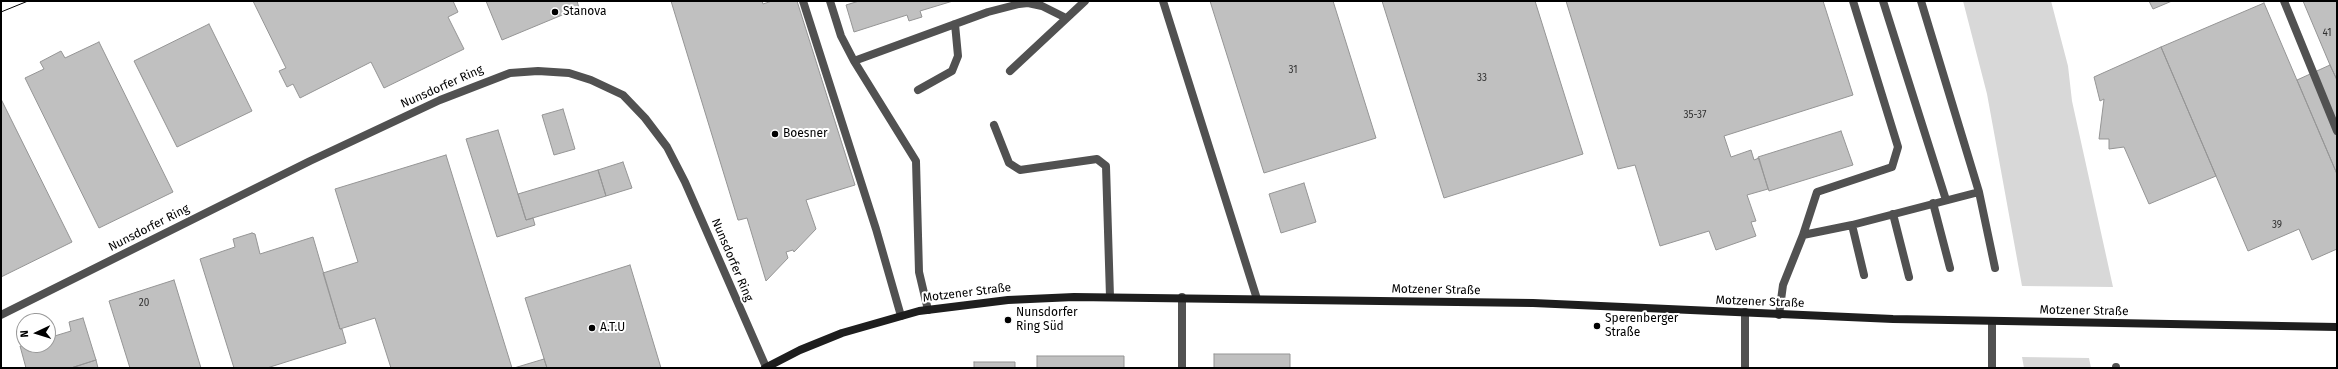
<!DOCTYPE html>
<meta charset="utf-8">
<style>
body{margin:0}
#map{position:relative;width:2338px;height:369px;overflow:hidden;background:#fff;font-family:"Fira Sans",sans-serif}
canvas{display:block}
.frame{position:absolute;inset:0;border:2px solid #000;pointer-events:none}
.north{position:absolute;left:16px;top:313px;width:40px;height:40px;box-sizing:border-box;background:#fff;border:1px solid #999;border-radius:50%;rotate:266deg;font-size:11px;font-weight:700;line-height:16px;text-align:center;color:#000}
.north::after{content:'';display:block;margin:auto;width:14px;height:18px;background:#000;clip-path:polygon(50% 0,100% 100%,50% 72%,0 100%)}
</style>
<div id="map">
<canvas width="2338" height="369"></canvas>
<div class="frame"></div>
<div class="north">N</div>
</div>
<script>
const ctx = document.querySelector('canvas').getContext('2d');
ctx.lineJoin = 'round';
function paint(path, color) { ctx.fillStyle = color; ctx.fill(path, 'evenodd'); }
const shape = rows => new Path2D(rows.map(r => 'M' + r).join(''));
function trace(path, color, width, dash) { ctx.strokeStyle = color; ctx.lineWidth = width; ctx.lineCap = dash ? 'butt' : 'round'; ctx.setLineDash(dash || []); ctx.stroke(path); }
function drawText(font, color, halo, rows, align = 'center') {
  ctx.font = font + ' "Fira Sans",sans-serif'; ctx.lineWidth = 4; ctx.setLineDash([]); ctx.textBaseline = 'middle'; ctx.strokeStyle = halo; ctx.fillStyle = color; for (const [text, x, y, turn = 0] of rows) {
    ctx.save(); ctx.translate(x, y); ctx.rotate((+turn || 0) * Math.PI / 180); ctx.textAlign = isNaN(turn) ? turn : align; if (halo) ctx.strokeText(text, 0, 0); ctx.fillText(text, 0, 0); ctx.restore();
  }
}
const green = shape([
 [1963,1,2051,1,2068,66,2072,101,2113,287,2022,286,1987,94],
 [2022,357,2089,358,2091,368,2024,368]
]);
const building = shape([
 [253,1,453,1,458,12,448,17,464,49,384,88,371,62,300,98,293,84,287,87,279,71,286,68,253,1],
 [486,1,577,1,579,8,502,40,486,1],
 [671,1,762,1,763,4,772,1,797,1,855,185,806,200,816,229,794,252,793,250,786,252,788,258,766,281,747,218,739,220,738,220,671,1],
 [859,1,953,1,920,11,922,17,909,21,907,15,854,32,846,5,859,1],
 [1210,1,1333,1,1376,138,1264,173,1210,1],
 [1382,1,1535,1,1583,154,1444,198,1382,1],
 [1566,1,1823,1,1853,95,1724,136,1731,157,1751,150,1754,160,1759,158,1768,189,1747,195,1756,221,1751,222,1756,236,1716,250,1709,231,1660,246,1635,165,1618,169,1566,1],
 [2149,1,2172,1,2153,9,2149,1],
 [2303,1,2337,1,2337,80,2330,65,2303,1],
 [2264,3,2337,174,2337,249,2312,260,2299,229,2248,251,2161,47,2264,3],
 [209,24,252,111,177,147,134,61,209,24],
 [99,42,173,192,99,228,25,78,44,69,40,62,61,51,65,58,99,42],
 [2161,47,2216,176,2149,204,2124,147,2109,149,2109,139,2099,139,2104,99,2100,101,2094,77,2161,47],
 [2330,65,2337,80,2337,174,2297,80,2330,65],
 [1,99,72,242,1,277,1,99],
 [563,109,575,149,554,155,542,115,563,109],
 [498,130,526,220,533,218,535,225,497,237,466,139,498,130],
 [1841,131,1853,165,1769,191,1758,157,1841,131],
 [446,155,512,368,391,368,375,318,340,329,323,273,358,262,335,189,446,155],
 [623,162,632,188,606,196,598,170,623,162],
 [598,170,606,196,526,220,518,194,598,170],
 [1304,183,1316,222,1281,233,1269,194,1304,183],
 [252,233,255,234,260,254,313,237,340,329,342,329,346,343,267,368,234,368,200,259,235,247,233,239,252,233],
 [630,265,661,368,547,368,525,298,630,265],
 [174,280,201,368,130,368,109,301,174,280],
 [83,318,96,360,71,368,26,368,20,346,48,345,48,338,71,331,69,322,83,318],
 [1214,354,1290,354,1290,368,1214,368,1214,354],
 [1037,356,1124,356,1124,368,1037,368,1037,356],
 [544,359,547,368,514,368,544,359],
 [96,360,98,368,71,368,96,360],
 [974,362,1015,362,1015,368,974,368,974,362]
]);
const lane = shape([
 [803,1,876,229,901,316],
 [830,1,841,36,854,61,916,161,919,272,928,310],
 [1163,1,1257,299],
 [1883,1,1946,200],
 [2284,1,2337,131],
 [854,61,988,12,1019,4,1028,3,1042,6,1066,18],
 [1010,71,1085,1],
 [918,90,952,71,958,56,955,24],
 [994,125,1009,163,1020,170,1097,159,1106,166,1110,297],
 [1979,192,1995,268],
 [1933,203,1950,268],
 [1893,214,1909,277],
 [1852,225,1864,275],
 [1803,235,1817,192,1892,167,1898,147,1853,1],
 [1779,315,1783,285,1803,235,1852,225,1979,192,1921,1],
 [2116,367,2116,368],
 [1992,368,1992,321]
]);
const street = shape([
 [1745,312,1745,368],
 [1,315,310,161,440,100,510,73,538,71,569,73,591,80,623,95,645,118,667,147,685,182,766,367],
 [1182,368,1182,297]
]);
const secondary = shape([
 [765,368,800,350,842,333,919,311,1008,300,1074,297,1533,303,1893,319,2337,327]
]);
const tram = shape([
 [1,1,2,1],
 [1,12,28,1]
]);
const markers = [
 [555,12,4,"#000"],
 [775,134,4,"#000"],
 [1008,320,4,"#000"],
 [1597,326,4,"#000"],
 [592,328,4,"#000"]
];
const numberNames = [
 ["41",2327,33],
 ["31",1293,70],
 ["33",1482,78],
 ["35-37",1695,115],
 ["39",2277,225],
 ["20",144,303]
];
const poiNames = [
 ["Stanova",563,12],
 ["Boesner",783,134],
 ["Nunsdorfer",1016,313],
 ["Ring Süd",1016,327],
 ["Sperenberger",1605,319],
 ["Straße",1605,333],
 ["A.T.U",600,328]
];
const streetNames = [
 ["Nunsdorfer Ring",442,87,-24],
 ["Nunsdorfer Ring",149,228,-27],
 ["Nunsdorfer Ring",732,260,67],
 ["Motzener Straße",1436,290,1],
 ["Motzener Straße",967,293,-7],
 ["Motzener Straße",1760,302,2],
 ["Motzener Straße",2084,311,1]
];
paint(green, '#d8d8d8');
paint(building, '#c0c0c0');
trace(building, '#959595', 1);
trace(lane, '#515151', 8);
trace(street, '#515151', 8);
trace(secondary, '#1e1e1e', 8);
trace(tram, '#000', 1);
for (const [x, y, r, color] of markers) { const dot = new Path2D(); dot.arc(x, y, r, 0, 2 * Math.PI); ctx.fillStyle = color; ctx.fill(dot); trace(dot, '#fff', 1.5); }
drawText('10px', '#303030', null, numberNames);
drawText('12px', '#000', '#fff', poiNames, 'left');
drawText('12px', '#000', '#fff', streetNames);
</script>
